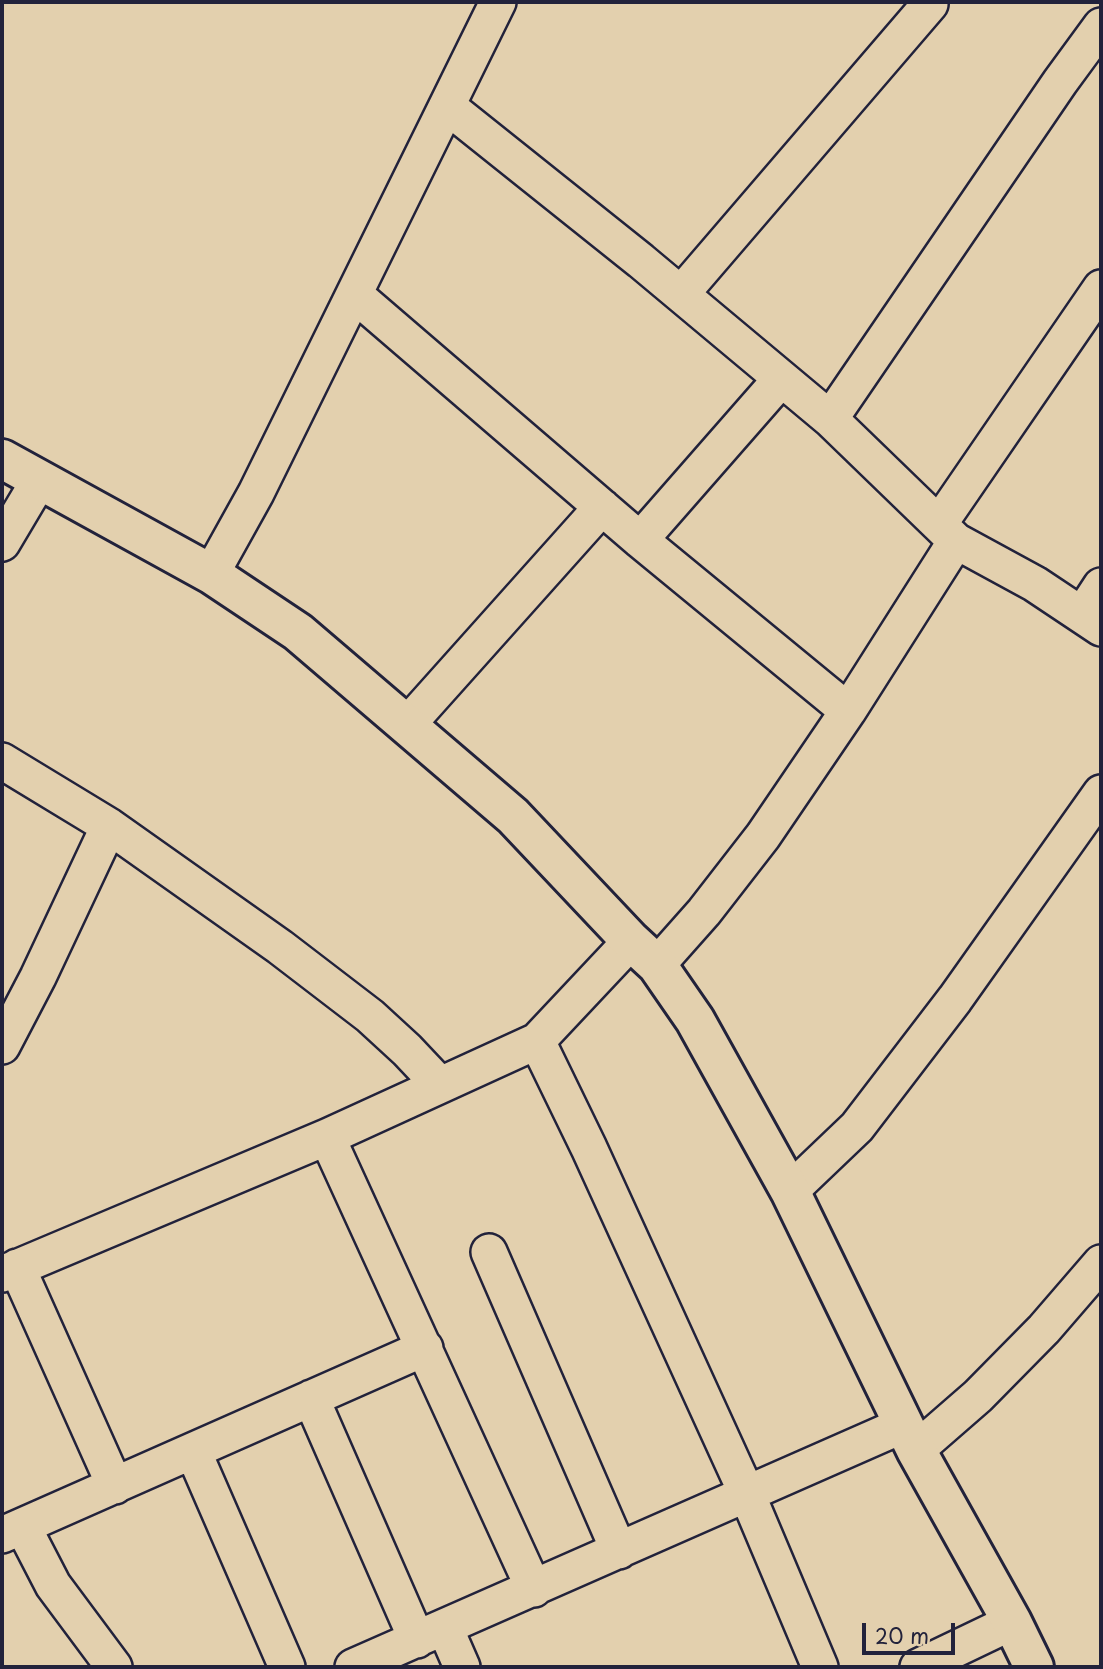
<!DOCTYPE html>
<style>
body{margin:0}
#map{position:relative;width:1103px;height:1669px;overflow:hidden;background:#e3d0ae;font-family:"Playpen Sans",sans-serif}
canvas{display:block}
.frame{position:absolute;inset:0;border:4px solid #22223b;pointer-events:none}
.scale{position:absolute;left:862px;top:1623px;width:93px;height:32px;box-sizing:border-box;border:4px solid #22223b;border-top:0;padding-left:9px;font-size:21px;line-height:24px;white-space:nowrap;color:#22223b;-webkit-text-stroke:5px #e3d0ae;paint-order:stroke}
</style>
<div id="map">
<canvas width="1103" height="1669"></canvas>
<div class="frame"></div>
<div class="scale">20 m</div>
</div>
<script>
const ctx = document.querySelector('canvas').getContext('2d');
ctx.lineJoin = 'round';
const shape = rows => new Path2D(rows.map(r => 'M' + r).join(''));
function trace(path, color, width, dash) { ctx.strokeStyle = color; ctx.lineWidth = width; ctx.lineCap = dash ? 'butt' : 'round'; ctx.setLineDash(dash || []); ctx.stroke(path); }
const minor = shape([
 [447,106,641,261,830,419,956,541,1035,584,1101,628],
 [354,294,640,540,848,711],
 [681,294,930,4],
 [830,419,1060,82,1101,26],
 [939,524,1101,288],
 [640,540,781,379],
 [2,543,40,479],
 [211,574,256,493,498,2],
 [1082,615,1101,586],
 [407,725,602,507],
 [2,761,109,826,280,947,370,1016,407,1050,440,1085],
 [657,965,704,912,763,836,848,711,956,541],
 [537,1041,631,941],
 [2,1046,38,977,109,826],
 [327,1137,534,1589],
 [790,1191,857,1127,955,999,1101,793],
 [489,1252,619,1551],
 [17,1267,115,1486],
 [2,1274,327,1137,537,1041,589,1148,747,1494,820,1667],
 [311,1398,417,1640],
 [916,1450,978,1396,1044,1329,1101,1263],
 [193,1451,287,1667],
 [23,1527,53,1585,114,1667],
 [2,1535,425,1348],
 [445,1628,462,1667],
 [353,1667,903,1425],
 [918,1667,1012,1622]
]);
const tertiary = shape([
 [2,459,211,574,298,632,513,816,631,941,657,965,695,1020,790,1191,916,1450,1012,1622,1034,1667]
]);
trace(minor, '#22223b', 40);
trace(tertiary, '#22223b', 44);
trace(minor, '#e3d0ae', 35);
trace(tertiary, '#e3d0ae', 38);
</script>
